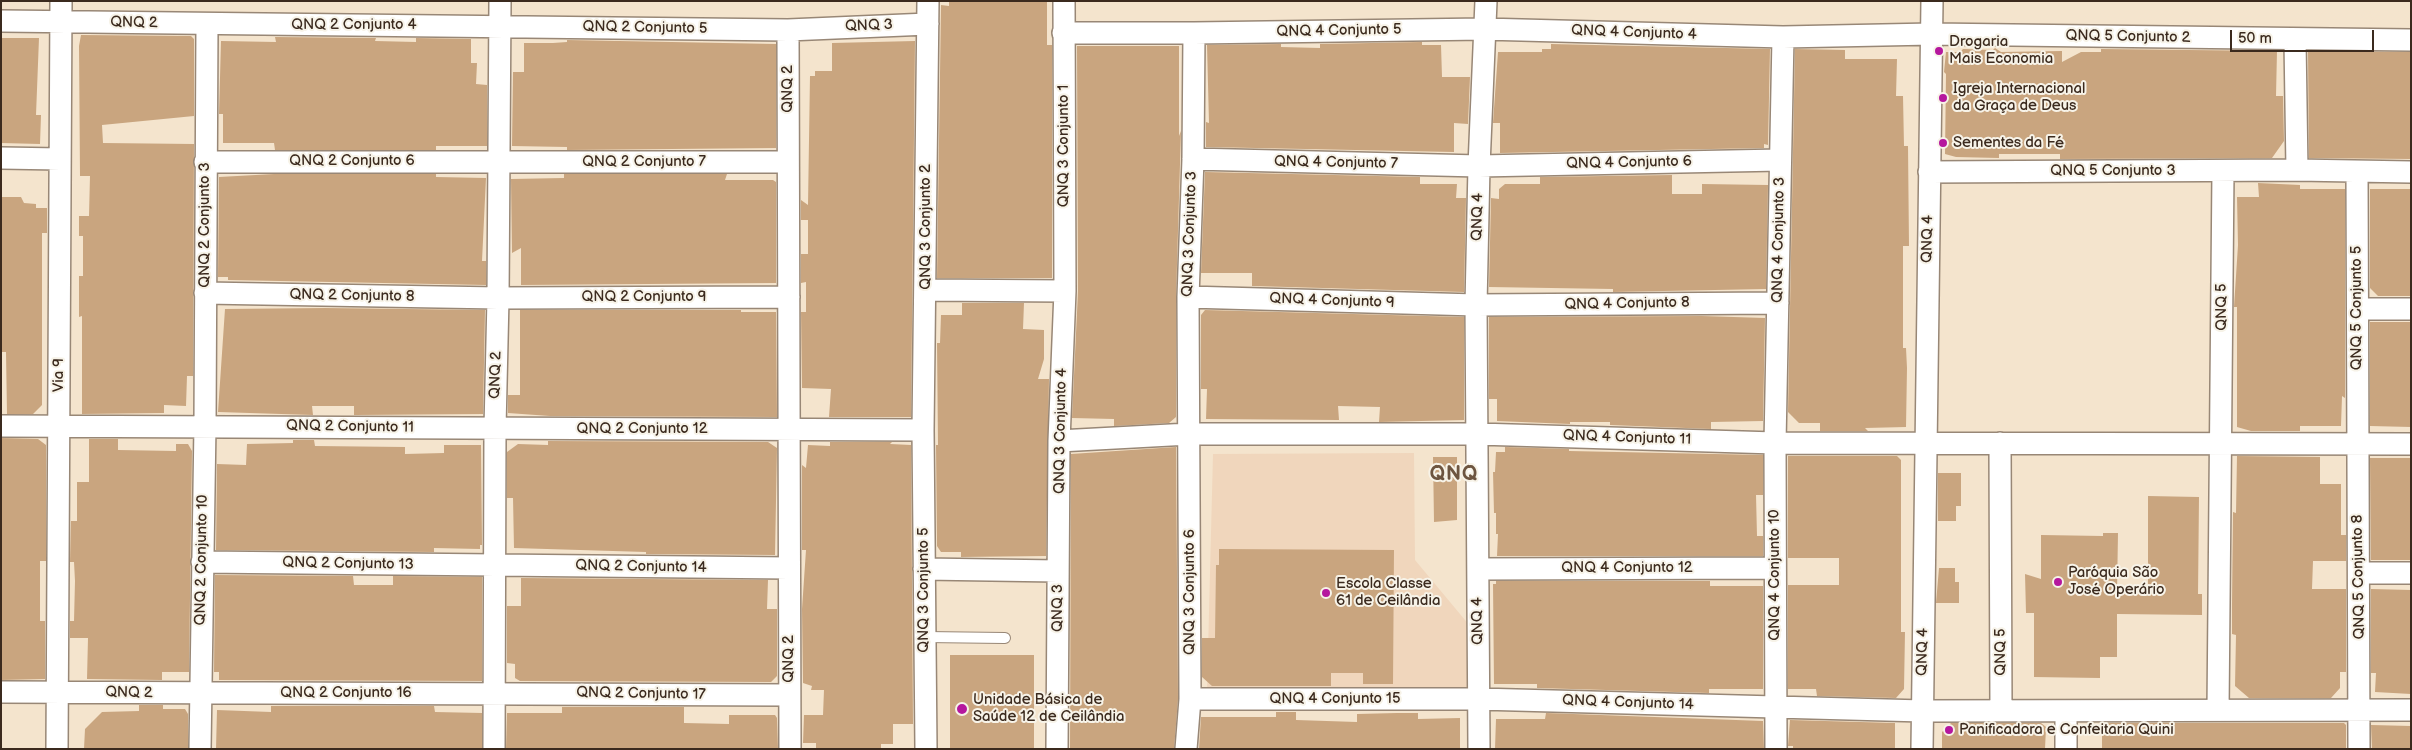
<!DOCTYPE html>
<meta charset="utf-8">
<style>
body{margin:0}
#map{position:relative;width:2412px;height:750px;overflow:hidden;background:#f4e4cd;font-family:"Balsamiq Sans",sans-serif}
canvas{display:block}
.frame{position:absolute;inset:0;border:2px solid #3b2a1e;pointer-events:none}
.scale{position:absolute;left:2230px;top:30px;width:144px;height:22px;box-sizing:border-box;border:2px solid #3b2a1e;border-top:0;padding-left:6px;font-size:15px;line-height:18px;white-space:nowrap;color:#3b2a1e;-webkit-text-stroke:4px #f7f3e8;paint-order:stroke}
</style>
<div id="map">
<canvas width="2412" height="750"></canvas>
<div class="frame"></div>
<div class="scale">50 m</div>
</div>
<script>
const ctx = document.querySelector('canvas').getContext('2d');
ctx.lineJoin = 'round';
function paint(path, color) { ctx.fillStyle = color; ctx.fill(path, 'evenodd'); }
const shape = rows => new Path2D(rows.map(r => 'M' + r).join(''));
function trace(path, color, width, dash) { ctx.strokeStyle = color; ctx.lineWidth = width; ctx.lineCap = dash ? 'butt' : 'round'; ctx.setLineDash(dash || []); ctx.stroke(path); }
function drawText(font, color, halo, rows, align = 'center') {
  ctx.font = font + ' "Balsamiq Sans",sans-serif'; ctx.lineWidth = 4; ctx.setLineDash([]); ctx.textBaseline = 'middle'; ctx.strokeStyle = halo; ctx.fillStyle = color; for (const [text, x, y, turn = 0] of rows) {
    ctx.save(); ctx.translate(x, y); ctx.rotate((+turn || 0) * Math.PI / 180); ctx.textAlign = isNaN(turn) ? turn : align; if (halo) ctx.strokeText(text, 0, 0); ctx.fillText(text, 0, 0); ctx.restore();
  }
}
const built = shape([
 [1414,453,1415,560,1470,626,1467,689,1207,692,1213,454]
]);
const building = shape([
 [949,1,1047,1,1047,45,1052,45,1052,278,937,278,941,5,949,6],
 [81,35,191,36,194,39,194,116,102,125,103,143,194,144,193,376,187,376,186,406,164,405,164,413,82,414,82,316,79,317,79,276,83,276,83,236,79,236,79,216,89,216,90,176,80,176,79,46],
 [275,37,376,38,375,41,416,42,416,38,471,39,471,63,477,63,476,84,487,85,487,146,436,146,436,150,275,150,274,143,223,143,223,114,219,114,221,41,276,42],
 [1,38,39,38,36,115,41,115,40,144,1,143],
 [567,40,776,44,776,148,567,150,567,147,512,146,513,72,524,72,524,43,553,43,567,42],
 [915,41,911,417,829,417,831,389,802,388,801,312,806,312,806,282,801,283,801,254,808,254,808,220,801,220,801,200,808,205,810,76,815,76,815,71,832,71,832,43],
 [1422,42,1422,45,1441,45,1442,77,1470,77,1468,124,1454,123,1454,152,1206,147,1206,122,1209,123,1207,45,1281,44,1281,47,1320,48,1320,44],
 [1551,44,1770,49,1768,145,1764,144,1764,148,1500,153,1500,123,1493,123,1498,52,1542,52,1542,49,1551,49],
 [1077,46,1179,46,1179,136,1181,131,1176,297,1176,417,1169,423,1114,426,1114,419,1072,418,1078,291],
 [1995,48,2001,52,2062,51,2062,62,2081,52,2101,52,2101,49,2277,51,2276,96,2283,96,2284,141,2272,158,2060,159,2060,154,1999,154,1999,158,1956,157,1945,154,1946,74,1944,72,1946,52,1960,52,1963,49,1993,50],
 [1795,49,1845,50,1845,59,1897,59,1896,96,1903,96,1904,146,1908,146,1909,246,1903,246,1903,348,1906,348,1907,368,1906,427,1865,428,1868,431,1820,431,1820,423,1799,423,1788,412],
 [2308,51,2411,52,2411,159,2309,158],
 [1205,172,1420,177,1420,184,1457,184,1456,198,1466,198,1464,292,1252,286,1252,273,1201,273],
 [274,174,436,174,436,177,486,178,482,261,486,261,486,285,228,280,228,277,218,277,219,177],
 [564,174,727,174,725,180,773,180,776,182,776,283,521,285,521,248,512,253,511,179,564,178],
 [1672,175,1672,194,1702,194,1702,184,1768,185,1766,289,1613,292,1613,289,1489,287,1491,198,1499,199,1499,189,1505,184,1540,184,1540,177],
 [2258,183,2300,185,2300,189,2345,189,2345,398,2342,396,2341,426,2300,426,2300,431,2251,431,2237,427,2237,307,2234,307,2238,245,2237,197,2259,197],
 [2370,189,2411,189,2411,296,2378,296,2370,288],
 [1,197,21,197,24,203,36,204,36,208,47,208,47,233,42,233,42,405,33,414,7,414,6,352,1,352],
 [962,303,1024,303,1023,329,1044,330,1044,359,1038,379,1049,379,1046,556,961,557,961,552,941,552,937,546,936,445,938,445,937,343,940,343,941,315,962,315],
 [325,308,485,310,483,414,354,415,354,406,312,406,313,415,218,412,225,309],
 [520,310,741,310,741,312,776,312,777,417,550,416,508,413,508,395,520,395],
 [1205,310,1464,317,1464,420,1379,422,1380,407,1338,406,1339,420,1206,419,1207,389,1201,389,1201,315],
 [1702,316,1765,318,1763,421,1711,422,1711,429,1610,425,1610,422,1570,422,1570,424,1497,421,1497,399,1489,399,1489,317],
 [2370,322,2411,322,2411,427,2370,426],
 [1,438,38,439,46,445,46,561,40,561,40,621,45,621,45,679,1,680],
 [89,439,118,439,118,450,176,451,176,444,188,444,192,451,189,672,162,672,162,680,87,679,88,638,70,638,70,621,74,621,75,581,74,562,70,562,71,521,77,521,77,482,89,482],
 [293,440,314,440,315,446,405,447,405,454,444,453,444,445,481,445,482,545,480,545,480,549,434,548,434,552,216,550,217,464,246,465,247,444,293,443],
 [548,441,768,442,777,448,775,555,646,554,646,552,514,548,513,498,507,498,507,452,518,444,548,445],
 [830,442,892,442,890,444,911,445,913,724,893,724,893,744,881,744,881,749,816,749,816,743,803,743,804,715,823,715,824,690,811,690,812,686,803,683,802,609,806,550,802,550,802,465,806,468,808,445,830,446],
 [1176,447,1178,699,1174,749,1070,749,1071,454],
 [1505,447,1569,449,1569,451,1763,455,1763,495,1756,495,1757,536,1763,536,1763,556,1497,556,1498,534,1496,534,1496,513,1494,513,1493,472,1495,472,1496,452,1505,452],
 [1788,456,1897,456,1901,460,1901,632,1905,632,1904,689,1896,698,1817,696,1816,689,1788,689,1788,585,1839,585,1839,558,1788,558],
 [2237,456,2320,457,2320,484,2341,484,2341,535,2346,535,2346,561,2313,561,2312,589,2346,589,2346,672,2340,672,2340,688,2331,698,2249,698,2235,686,2236,635,2232,634,2232,604,2233,512,2236,513],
 [1433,457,1457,457,1457,520,1434,522],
 [2370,458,2411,458,2411,560,2371,560],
 [1938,473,1961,473,1961,506,1956,506,1956,521,1938,521],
 [2148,496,2199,497,2198,594,2202,594,2202,615,2117,614,2117,657,2100,657,2100,678,2034,677,2034,613,2026,613,2025,574,2041,579,2041,535,2103,536,2103,533,2118,533,2117,592,2148,593],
 [1219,549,1394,550,1393,684,1363,684,1363,673,1331,673,1331,686,1212,686,1202,677,1202,638,1215,638,1216,565,1219,565],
 [1939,568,1955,568,1955,582,1959,582,1959,603,1936,603],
 [215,575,353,576,354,585,393,585,393,576,482,577,482,681,219,680,219,672,214,672],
 [521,578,768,580,767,609,777,609,777,676,771,682,520,681,515,678,515,664,507,663,507,606,521,606],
 [1496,581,1710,581,1710,586,1763,586,1763,689,1709,689,1709,693,1537,688,1537,684,1494,684,1493,584,1496,584],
 [2371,589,2411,590,2411,694,2375,692,2376,673,2371,673],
 [950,655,1034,655,1034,749,950,749],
 [139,705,163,705,163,709,185,709,188,714,188,749,84,749,85,729,102,712,139,711],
 [271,706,434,706,435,712,482,713,482,749,216,749,217,710,271,712],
 [562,707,684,707,684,723,729,724,729,715,775,715,777,718,778,749,506,749,507,713,562,713],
 [1276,712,1296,712,1296,720,1357,722,1357,714,1397,713,1418,713,1418,719,1460,718,1460,749,1199,749,1201,717,1276,717],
 [1546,713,1763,721,1764,749,1495,749,1496,719,1545,719],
 [1790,720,1895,723,1895,749,1793,749,1793,746,1788,746],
 [1951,723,2041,723,2046,727,2045,749,1942,749,1942,732],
 [2102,723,2344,723,2346,725,2346,749,2102,749],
 [2371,725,2411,726,2411,749,2372,749]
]);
const service = shape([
 [925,637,1005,638]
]);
const minor = shape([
 [1,21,788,30,928,24],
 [788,30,790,749],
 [1063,33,1194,33,1484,29,1783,37,1932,34,2411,40],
 [2295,40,2297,170],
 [1,158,60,159],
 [1193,159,1479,166,1780,160],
 [205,162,788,162],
 [1929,172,2297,170,2411,172],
 [2357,172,2359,749],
 [926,290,1065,291],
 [205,293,498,298,789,297],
 [1188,297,1476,305,1778,303],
 [2358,309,2411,309],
 [1,426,923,430],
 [1059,441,1189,434,1478,434,1775,443,2411,444],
 [2000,443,2001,711],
 [202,562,789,568],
 [924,569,1058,571],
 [1478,569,1775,568],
 [2360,573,2411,573],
 [1,692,789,695],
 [1190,699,1479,699,1923,711,2411,710],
 [2218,710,2223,171],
 [57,749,61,1],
 [200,749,205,425,207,24],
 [494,749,495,428,498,298,500,1],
 [926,749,923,430,928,1],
 [1057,749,1059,441,1065,291,1064,1],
 [1186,749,1190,699,1188,297,1193,159,1194,33],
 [1479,749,1476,305,1479,166,1486,1],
 [1776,749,1775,443,1783,37],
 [1922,749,1932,1],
 [2066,749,2066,711]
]);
const markers = [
 [1939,51,5,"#b5179e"],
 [1943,98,5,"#b5179e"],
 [1943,143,5,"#b5179e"],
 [2058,582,5,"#b5179e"],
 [1326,593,5,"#b5179e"],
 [962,709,6,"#b5179e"],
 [1949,730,5,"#b5179e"]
];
const streetNames = [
 ["QNQ 2",134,23,1],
 ["QNQ 2 Conjunto 4",354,25],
 ["QNQ 3",869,26,-2],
 ["QNQ 2 Conjunto 5",645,28,1],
 ["QNQ 4 Conjunto 5",1339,31,-1],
 ["QNQ 4 Conjunto 4",1634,33,2],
 ["QNQ 5 Conjunto 2",2128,37,1],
 ["QNQ 2",788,89,-90],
 ["QNQ 3 Conjunto 1",1064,146,-90],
 ["QNQ 2 Conjunto 6",352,161],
 ["QNQ 2 Conjunto 7",644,162],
 ["QNQ 4 Conjunto 7",1336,163,1],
 ["QNQ 4 Conjunto 6",1629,163,-1],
 ["QNQ 5 Conjunto 3",2113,171],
 ["QNQ 4",1478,217,-89],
 ["QNQ 2 Conjunto 3",205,225,-90],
 ["QNQ 3 Conjunto 2",926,227,-90],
 ["QNQ 3 Conjunto 3",1190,234,-88],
 ["QNQ 4",1928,239,-89],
 ["QNQ 4 Conjunto 3",1779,240,-89],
 ["QNQ 2 Conjunto 8",352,296,1],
 ["QNQ 2 Conjunto 9",644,297],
 ["QNQ 4 Conjunto 9",1332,301,2],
 ["QNQ 4 Conjunto 8",1627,304,-1],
 ["QNQ 5",2222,307,-90],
 ["QNQ 5 Conjunto 5",2357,308,-90],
 ["Via 9",59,375,-90],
 ["QNQ 2",496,375,-88],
 ["QNQ 2 Conjunto 11",350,427,1],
 ["QNQ 2 Conjunto 12",642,429],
 ["QNQ 3 Conjunto 4",1061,431,-89],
 ["QNQ 4 Conjunto 11",1627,438,2],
 ["QNQ 2 Conjunto 10",202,560,-89],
 ["QNQ 2 Conjunto 13",348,564,1],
 ["QNQ 2 Conjunto 14",641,567,1],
 ["QNQ 4 Conjunto 12",1627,568],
 ["QNQ 4 Conjunto 10",1775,575,-90],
 ["QNQ 5 Conjunto 8",2359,577,-91],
 ["QNQ 3 Conjunto 5",924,590,-90],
 ["QNQ 3 Conjunto 6",1190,592,-90],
 ["QNQ 3",1058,608,-90],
 ["QNQ 4",1478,621,-91],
 ["QNQ 4",1923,652,-89],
 ["QNQ 5",2001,652,-90],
 ["QNQ 2",789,659,-90],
 ["QNQ 2",129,693,1],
 ["QNQ 2 Conjunto 16",346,693],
 ["QNQ 2 Conjunto 17",641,694,1],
 ["QNQ 4 Conjunto 15",1335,699],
 ["QNQ 4 Conjunto 14",1628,703,2]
];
const poiNames = [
 ["Drogaria",1949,42],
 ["Mais Economia",1949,59],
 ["Igreja Internacional",1953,89],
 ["da Graça de Deus",1953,106],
 ["Sementes da Fé",1953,143],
 ["Paróquia São",2068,573],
 ["José Operário",2068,590],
 ["Escola Classe",1336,584],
 ["61 de Ceilândia",1336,601],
 ["Unidade Básica de",973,700],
 ["Saúde 12 de Ceilândia",973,717],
 ["Panificadora e Confeitaria Quini",1959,730]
];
const districtNames = [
 ["QNQ",1454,475]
];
paint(built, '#f0d6bc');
paint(building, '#c9a57f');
trace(service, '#988776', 12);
trace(minor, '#988776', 24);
trace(service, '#fff', 10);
trace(minor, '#fff', 21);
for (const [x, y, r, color] of markers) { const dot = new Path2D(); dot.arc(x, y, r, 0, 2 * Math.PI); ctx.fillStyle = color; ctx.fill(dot); trace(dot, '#f7f3e8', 2); }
drawText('15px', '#3b2a1e', '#f7f3e8', streetNames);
drawText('15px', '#3b2a1e', '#f7f3e8', poiNames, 'left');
ctx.letterSpacing = '1px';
drawText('bold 20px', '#6d5540', '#f7f3e8', districtNames);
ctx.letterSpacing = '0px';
</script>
